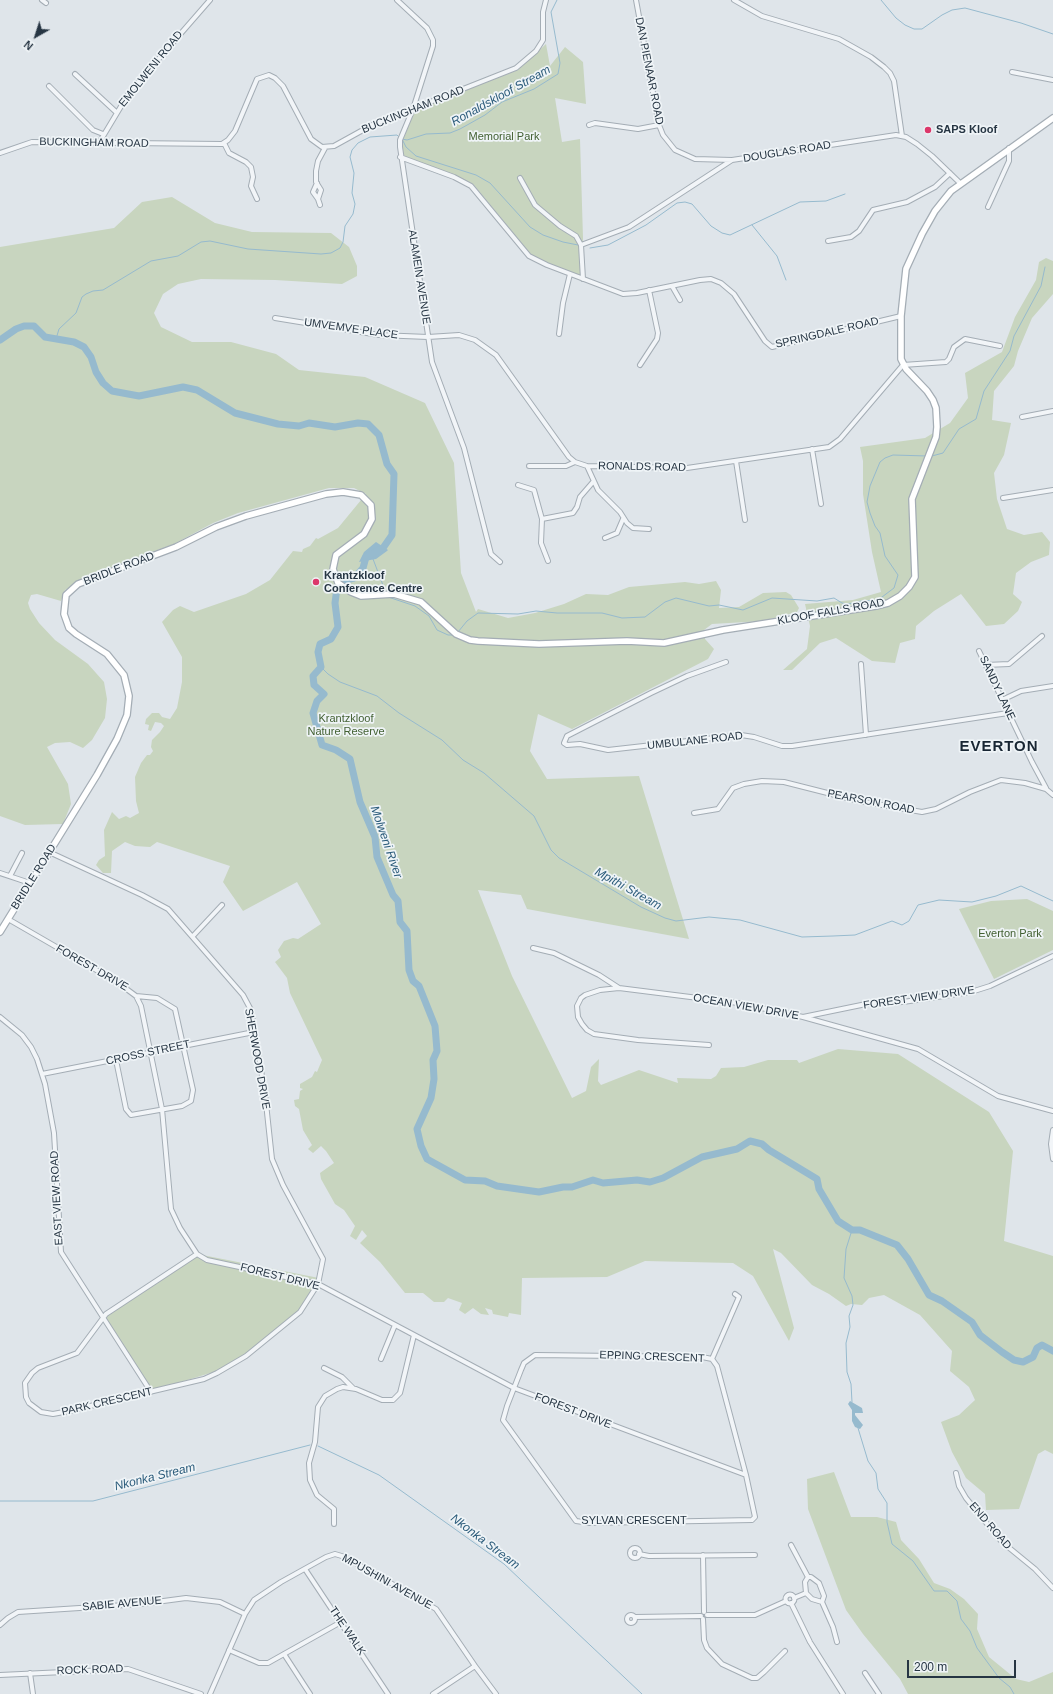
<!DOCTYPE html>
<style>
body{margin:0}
#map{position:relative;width:1053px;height:1694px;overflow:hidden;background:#dfe5ea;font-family:Arial,sans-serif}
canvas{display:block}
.north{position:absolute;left:16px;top:16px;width:40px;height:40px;-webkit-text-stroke:3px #eff4f7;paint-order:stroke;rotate:219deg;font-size:11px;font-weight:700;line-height:16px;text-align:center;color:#263543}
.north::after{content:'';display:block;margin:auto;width:14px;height:18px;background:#263543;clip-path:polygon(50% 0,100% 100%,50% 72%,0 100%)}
.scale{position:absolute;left:907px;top:1660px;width:109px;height:18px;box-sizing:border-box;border:2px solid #263543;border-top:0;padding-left:5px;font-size:12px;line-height:14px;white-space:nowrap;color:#263543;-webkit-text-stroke:3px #eff4f7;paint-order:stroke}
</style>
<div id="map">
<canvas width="1053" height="1694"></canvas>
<div class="north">N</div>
<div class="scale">200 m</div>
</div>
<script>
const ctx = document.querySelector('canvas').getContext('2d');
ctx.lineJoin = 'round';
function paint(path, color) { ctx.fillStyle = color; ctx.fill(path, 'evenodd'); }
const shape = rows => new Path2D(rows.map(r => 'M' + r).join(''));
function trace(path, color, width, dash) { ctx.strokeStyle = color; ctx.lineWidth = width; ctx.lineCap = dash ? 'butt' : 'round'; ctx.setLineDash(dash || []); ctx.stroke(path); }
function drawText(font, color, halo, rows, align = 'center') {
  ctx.font = font + ' Arial,sans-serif'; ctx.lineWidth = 3.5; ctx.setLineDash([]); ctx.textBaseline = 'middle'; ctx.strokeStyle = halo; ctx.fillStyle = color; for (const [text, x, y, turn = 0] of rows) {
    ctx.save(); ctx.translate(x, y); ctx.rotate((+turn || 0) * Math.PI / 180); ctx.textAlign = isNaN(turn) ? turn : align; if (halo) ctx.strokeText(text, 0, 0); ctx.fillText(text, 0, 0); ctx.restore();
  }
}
const green = shape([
 [546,44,550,66,565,47,583,62,586,104,555,98,562,142,580,139,583,238,582,277,534,258,473,184,406,157,399,150,415,110,518,70],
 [172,197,215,223,252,232,331,233,349,247,357,266,357,276,342,284,275,280,201,279,178,284,163,294,154,313,161,327,192,342,231,342,276,354,299,370,365,377,425,403,454,463,461,573,476,612,478,609,508,618,535,613,564,604,586,594,608,595,629,587,685,582,699,584,716,581,721,590,719,608,739,607,763,593,786,592,791,595,799,608,797,612,763,621,712,624,704,630,705,639,714,649,708,659,572,729,538,714,530,751,547,779,639,776,689,939,527,909,521,895,478,890,512,976,572,1098,586,1091,591,1067,599,1059,598,1081,601,1085,639,1070,678,1083,677,1078,711,1079,716,1076,721,1068,744,1067,768,1060,797,1060,799,1063,838,1049,898,1054,989,1112,1013,1151,1004,1241,1053,1256,1053,1454,1045,1450,1038,1454,1019,1509,986,1510,985,1494,966,1478,952,1452,941,1422,959,1415,975,1400,969,1387,950,1371,952,1351,920,1315,884,1295,869,1298,862,1305,851,1304,846,1306,829,1294,812,1285,781,1253,773,1249,794,1328,789,1341,753,1276,733,1263,645,1261,607,1277,522,1278,521,1315,509,1313,508,1317,493,1314,492,1310,485,1308,489,1315,481,1314,473,1308,465,1314,459,1310,462,1303,448,1298,444,1302,434,1302,423,1293,405,1293,380,1262,360,1243,367,1236,362,1230,356,1240,350,1236,355,1226,344,1210,335,1204,321,1179,320,1173,334,1163,326,1151,321,1146,313,1153,308,1149,312,1145,303,1130,299,1109,295,1106,294,1100,299,1099,300,1091,303,1089,300,1088,300,1084,312,1077,315,1071,317,1072,322,1060,290,993,287,978,275,962,281,957,278,950,284,941,293,938,298,939,321,924,297,882,243,911,223,882,230,866,157,842,150,847,135,846,125,842,112,851,111,873,103,873,96,865,99,860,105,856,104,830,112,812,119,819,126,816,130,818,139,813,136,801,135,777,141,763,147,755,150,755,153,751,151,747,152,740,160,732,164,726,161,723,155,722,151,731,148,730,149,725,145,724,146,719,152,713,159,713,162,717,170,719,177,708,182,682,182,657,162,622,173,610,180,606,194,612,246,594,270,580,293,551,302,552,303,549,310,546,316,538,318,539,338,528,366,494,354,488,329,488,238,513,213,523,174,544,92,574,65,590,61,601,37,594,31,595,28,603,30,609,39,623,55,640,88,664,104,682,107,699,105,718,92,740,83,748,70,742,55,743,47,747,68,784,71,804,63,824,25,825,0,816,0,247,114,228,142,202],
 [1046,258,1053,261,1053,294,1032,318,1018,351,1014,366,994,391,992,420,1011,423,1004,455,994,473,997,499,1007,529,1024,535,1042,532,1050,542,1049,555,1031,562,1016,573,1013,594,1022,602,1018,611,1004,624,986,626,961,594,934,611,916,626,915,639,900,643,895,663,872,661,836,638,820,643,792,670,783,670,807,649,810,626,805,604,853,600,881,592,872,552,863,494,863,461,860,447,925,438,950,423,968,398,965,373,1002,352,1015,317,1036,280,1039,262],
 [1027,899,1053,911,1053,950,994,979,959,909,991,901],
 [197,1254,319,1278,303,1308,249,1354,220,1370,152,1391,104,1318],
 [834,1472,851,1517,877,1517,896,1522,901,1540,919,1559,934,1583,950,1589,964,1599,978,1614,977,1629,989,1657,1016,1679,1029,1682,1053,1672,1053,1694,908,1694,900,1679,863,1634,846,1610,808,1509,807,1479]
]);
const water = shape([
 [376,542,388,550,387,551,376,559,359,562,364,552],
 [850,1401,862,1408,863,1413,855,1413,855,1415,863,1425,860,1429,855,1427,852,1421,852,1410,848,1404]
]);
const stream = shape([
 [881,0,896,18,905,25,914,29,922,29,942,15,952,10,965,8,1021,23,1053,34],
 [402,139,407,140,426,134,450,133,460,129,485,115,502,102,534,89,558,74,560,63,551,12,557,0],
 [402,139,406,147,416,156,476,175,490,183,530,227,543,235,563,242,578,245],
 [752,225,777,256,786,280],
 [590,248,608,245,646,225,677,203,685,202,692,204,711,226,722,233,730,235,800,202,826,201,845,194],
 [56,339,59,329,76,313,82,297,86,294,93,291,103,290,151,261,178,256,201,242,210,241,248,249,321,254,331,253,340,248,343,242,345,226,353,214,355,204,352,193,354,173,350,157,352,150,358,143,370,137,397,135,399,137],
 [932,456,943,453,959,429,976,419,984,391,1010,351,1014,336,1041,286,1045,267],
 [373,559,386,593],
 [388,597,415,606,429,616,437,630,448,635,455,635],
 [458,632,467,621,478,613,518,614,536,611,557,613,602,613,622,618,645,617,665,602,676,598,709,606,719,605,743,610,772,598,817,601,834,598,842,603,848,604,862,601,878,600,894,588,898,575,885,556,880,533,875,526,870,513,867,502,870,486,880,462,885,458,893,455,927,456],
 [321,667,328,674,340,682,377,696,399,713,442,740,463,760,484,773,534,816,551,850,559,858,641,907,665,918,676,921,709,917,740,920,802,937,833,936,855,935,892,921,902,925,909,921,918,905,939,900,972,902,996,896,1021,886,1053,901],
 [852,1402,851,1384,847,1372,846,1343,850,1327,849,1316,853,1305,852,1296,844,1278,846,1249,852,1230],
 [858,1428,868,1461,876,1473,878,1489,887,1503,887,1522,892,1544,913,1561,934,1591,947,1591,957,1601,961,1619,970,1631,977,1648,999,1678,1010,1687,1014,1694],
 [318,1446,379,1475,504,1564,642,1694],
 [0,1501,93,1501,310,1445]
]);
const river = shape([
 [0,340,16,329,24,326,34,326,45,337,74,342,84,347,91,357,96,372,103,383,112,391,139,396,183,387,197,390,235,413,278,424,299,426,309,423,335,427,358,423,368,424,379,435,387,464,394,474,392,535,383,548,366,557,363,568,354,578,346,580,337,588,335,603,338,627,331,639,320,644,318,652,321,667,313,676,314,685,324,694,317,701,313,713,322,745,336,750,350,759,360,802,375,837,377,857,393,895,398,901,400,922,407,931,409,970,413,981,419,986,435,1026,437,1051,433,1060,434,1079,431,1098,417,1129,421,1146,427,1159,465,1180,485,1181,497,1186,539,1192,563,1187,572,1187,593,1180,603,1183,637,1180,650,1182,663,1178,702,1157,737,1149,750,1141,762,1144,769,1150,817,1179,819,1189,838,1221,852,1230,860,1230,897,1245,908,1259,929,1295,942,1301,972,1322,980,1335,1002,1352,1014,1360,1023,1362,1033,1357,1037,1348,1042,1345,1053,1351]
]);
const street = shape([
 [42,0,46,3],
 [397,0,427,28,433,40,433,46,413,109,400,140,400,147,432,362,464,448,491,554,500,562],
 [636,0,659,125,663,135,675,150,695,159,732,160],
 [734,0,762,16,839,39,871,57,884,67,890,73,894,81,902,136],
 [1012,72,1053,80],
 [75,74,116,112],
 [49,86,93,130,103,134],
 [589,125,595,123,638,129,659,125],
 [99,143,129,93,210,0],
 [224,143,229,153,246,162,251,167,253,177,251,186,257,199],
 [0,153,32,142,222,144,228,140,235,131,257,79,269,75,275,78,283,86,311,139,322,147,334,146,372,125,516,68,536,51,543,40,543,12,546,0],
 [400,157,454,177,471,186,529,256,547,265,623,294,637,293,700,280,711,279,721,283,734,294,765,341,772,347,901,316],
 [520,178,535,205,560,226,576,236,581,245],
 [317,183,313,192,318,199],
 [320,205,318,199,321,190,316,182,316,171,318,161,325,148],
 [988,207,1009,161,1009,148],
 [828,241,851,237,859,231,873,210,907,202,935,187,950,173],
 [583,279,581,245,629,227,732,160,896,135,906,137,917,144,932,156,960,183],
 [672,286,680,300],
 [275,318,379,335,428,337,459,335,475,340,496,355,569,457,575,462,587,466,687,468,829,447,840,439,903,365,946,362,949,359,954,347,965,339,1000,346],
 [559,334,563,303,570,274],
 [640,365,657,339,658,333,649,290],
 [1022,417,1053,411],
 [812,449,821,504],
 [736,461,745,520],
 [529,466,566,466,575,462],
 [587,466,598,490,620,512,627,523,633,528,649,529],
 [518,485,534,490,542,519,541,543,548,561],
 [1003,498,1053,490],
 [542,519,573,513,577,507,580,497,593,482],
 [605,538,617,533,623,519],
 [979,651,1032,762,1046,788],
 [726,662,687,676,651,693,567,736,564,743,567,745,580,744,608,750,741,735,754,737,782,746,792,746,1008,713],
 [861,664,866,735],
 [986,665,1009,664,1042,636],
 [1002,700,1021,691,1053,686],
 [694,813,718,809,733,788,744,784,762,781,784,782,859,801,922,812,936,809,970,792,1001,780,1025,783,1046,789,1053,795],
 [49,852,142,895,168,909,243,995,251,1010,265,1094,272,1159,283,1185,323,1259,318,1284,300,1312,246,1356,217,1373,204,1379,69,1411,53,1414,41,1412,29,1403,26,1397,25,1383,32,1373,38,1368,77,1353,106,1314,197,1254],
 [0,873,30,883],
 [10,876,22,853],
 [8,919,117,982,136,996,141,1006,162,1109,171,1209,180,1228,197,1254,207,1260,318,1284,514,1388,746,1475,755,1517,752,1520,700,1521,590,1523,576,1521,503,1420,507,1406,521,1370,524,1363,535,1355,702,1357,712,1359,717,1366,746,1475],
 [193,936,222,905],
 [533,948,554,953,599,975,619,988],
 [0,1017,22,1035,31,1047,37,1059,45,1084,54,1133,61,1252,151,1392],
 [803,1017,871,1003,903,1002,971,992,990,986,1053,956],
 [709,1045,638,1040,594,1034,587,1030,582,1024,578,1017,577,1006,581,998,585,995,600,990,619,988,738,1003,803,1017,918,1049,998,1096,1053,1111],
 [116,1060,126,1109,131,1115,182,1106,191,1101,193,1090,175,1009,157,998,136,996],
 [42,1074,254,1032],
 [1053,1130,1051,1144,1053,1159],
 [381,1359,395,1325],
 [712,1359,739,1297,735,1294],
 [324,1368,342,1377,353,1388],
 [956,1473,959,1486,966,1498,1002,1542,1035,1569,1053,1588],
 [334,1524,334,1509,317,1495,310,1480,309,1463,315,1442,318,1407,325,1396,337,1389,343,1387,356,1389,382,1400,393,1400,400,1393,402,1385,414,1335],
 [791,1545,808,1577,811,1577,819,1583,824,1596,822,1602,833,1627,837,1642],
 '630 1553a5 5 0 1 1 10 0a5 5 0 1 1-10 0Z',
 [639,1554,649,1556,755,1555],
 [703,1555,704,1612],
 [305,1569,388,1694],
 [808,1577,805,1582,806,1593,812,1599,822,1602],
 '785.5 1599a4.5 4.5 0 1 1 9 0a4.5 4.5 0 1 1-9 0Z',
 [794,1598,806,1593],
 [791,1603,810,1642,843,1694],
 [707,1615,755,1615,786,1601],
 '627 1619a4 4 0 1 1 8 0a4 4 0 1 1-8 0Z',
 [635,1617,701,1616],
 [703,1619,704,1640,707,1648,722,1664,752,1678,757,1678,764,1672,785,1651],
 [0,1625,8,1618,18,1612,141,1604,186,1598,220,1602,245,1614],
 [229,1650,259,1663,268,1663,341,1622],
 [284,1654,310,1694],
 [30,1673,33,1694],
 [865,1673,879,1694],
 [0,1675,128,1669,201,1694],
 [210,1694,245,1614,254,1600,281,1582,326,1557,335,1554,345,1557,436,1609,475,1666,496,1694],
 [433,1694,475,1666]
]);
const secondary = shape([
 [0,932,97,775,117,739,127,715,129,696,124,675,107,654,76,634,69,628,64,614,66,595,78,584,176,547,216,527,246,516,326,494,343,492,361,495,371,505,372,519,364,534,336,555,333,569,338,583,351,592,361,596,394,594,421,602,456,634,470,640,478,641,539,644,627,641,664,643,723,630,876,606,888,603,900,596,909,587,915,577,912,499,936,437,937,427,936,408,933,400,927,391,906,369,901,359,901,316,906,269,922,234,935,211,951,191,1053,118]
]);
const markers = [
 [928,130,4,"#dc376a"],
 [316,582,4,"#dc376a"]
];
const streetNames = [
 ["EMOLWENI ROAD",151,69,-51],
 ["DAN PIENAAR ROAD",649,71,79],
 ["BUCKINGHAM ROAD",413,110,-22],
 ["BUCKINGHAM ROAD",94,143,1],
 ["DOUGLAS ROAD",787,152,-9],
 ["ALAMEIN AVENUE",419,277,81],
 ["UMVEMVE PLACE",351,329,8],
 ["SPRINGDALE ROAD",827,333,-13],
 ["RONALDS ROAD",642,467,1],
 ["BRIDLE ROAD",119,569,-21],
 ["KLOOF FALLS ROAD",831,612,-10],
 ["SANDY LANE",997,688,65],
 ["UMBULANE ROAD",695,741,-6],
 ["PEARSON ROAD",871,802,11],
 ["BRIDLE ROAD",34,877,-58],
 ["FOREST DRIVE",92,968,30],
 ["FOREST VIEW DRIVE",919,998,-8],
 ["OCEAN VIEW DRIVE",746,1007,10],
 ["CROSS STREET",148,1053,-12],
 ["SHERWOOD DRIVE",257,1059,80],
 ["EAST VIEW ROAD",57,1198,-93],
 ["FOREST DRIVE",280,1277,14],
 ["EPPING CRESCENT",652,1357,2],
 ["PARK CRESCENT",107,1402,-13],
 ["FOREST DRIVE",573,1411,21],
 ["SYLVAN CRESCENT",634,1521],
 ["END ROAD",990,1526,49],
 ["MPUSHINI AVENUE",387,1582,29],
 ["SABIE AVENUE",122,1604,-5],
 ["THE WALK",347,1631,56],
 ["ROCK ROAD",90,1670,-2]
];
const poiNames = [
 ["SAPS Kloof",936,130],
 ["Krantzkloof",324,576],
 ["Conference Centre",324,589]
];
const parkNames = [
 ["Memorial Park",504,137],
 ["Krantzkloof",346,719],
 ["Nature Reserve",346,732],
 ["Everton Park",1010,934]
];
const waterNames = [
 ["Ronaldskloof Stream",501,96,-29],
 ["Molweni River",386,842,71],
 ["Mpithi Stream",628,889,29],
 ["Nkonka Stream",155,1477,-14],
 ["Nkonka Stream",485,1542,37]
];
const districtNames = [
 ["EVERTON",999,747]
];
paint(green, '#c8d5bf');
paint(water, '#96bace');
trace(stream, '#96bace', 1);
trace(river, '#96bace', 7);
trace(street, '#a4adb5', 6);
trace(secondary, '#a4adb5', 8);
trace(street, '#f2f5f8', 4);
trace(secondary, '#fff', 5.5);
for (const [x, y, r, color] of markers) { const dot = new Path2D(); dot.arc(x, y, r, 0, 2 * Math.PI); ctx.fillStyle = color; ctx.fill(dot); trace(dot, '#eff4f7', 1.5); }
drawText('11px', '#263543', '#eff4f7', streetNames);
drawText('bold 11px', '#263543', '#eff4f7', poiNames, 'left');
drawText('11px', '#426032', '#eff4f7', parkNames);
drawText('italic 12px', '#2c5c7b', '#eff4f7', waterNames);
ctx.letterSpacing = '1px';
drawText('bold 15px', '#182633', '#eff4f7', districtNames);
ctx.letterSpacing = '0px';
</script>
